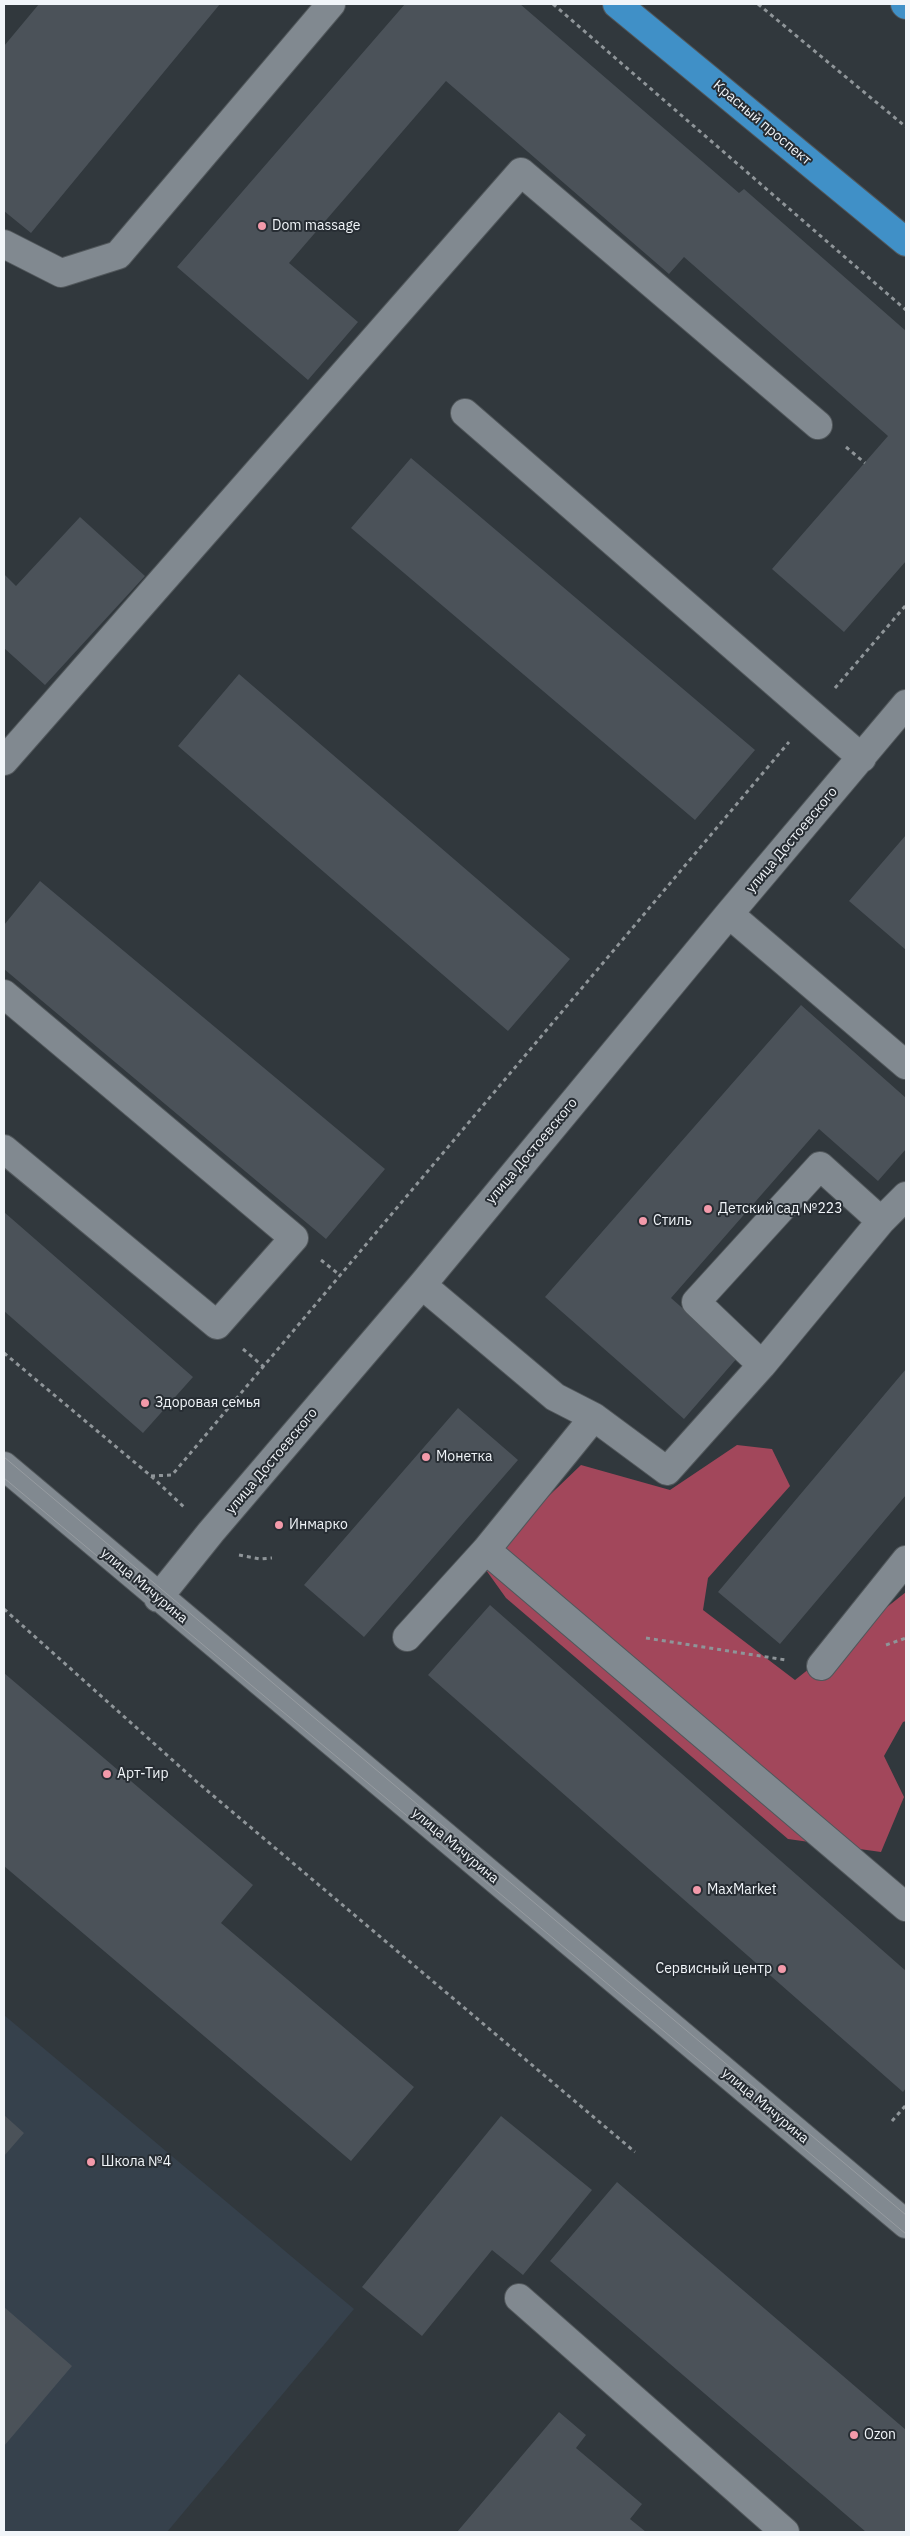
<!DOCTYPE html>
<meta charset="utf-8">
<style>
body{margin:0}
#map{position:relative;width:910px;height:2536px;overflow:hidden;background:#31383d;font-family:"IBM Plex Sans",sans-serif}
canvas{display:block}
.frame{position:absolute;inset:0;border:5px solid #f1f5f9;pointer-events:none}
</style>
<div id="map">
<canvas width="910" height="2536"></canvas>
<div class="frame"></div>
</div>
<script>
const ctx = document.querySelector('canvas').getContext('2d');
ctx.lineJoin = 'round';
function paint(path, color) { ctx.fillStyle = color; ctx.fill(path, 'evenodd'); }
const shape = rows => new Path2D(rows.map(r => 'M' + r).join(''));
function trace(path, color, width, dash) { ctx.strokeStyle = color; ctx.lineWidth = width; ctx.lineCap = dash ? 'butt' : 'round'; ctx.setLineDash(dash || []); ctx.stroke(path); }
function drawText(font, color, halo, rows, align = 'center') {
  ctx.font = font + ' "IBM Plex Sans",sans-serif'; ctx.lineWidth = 4; ctx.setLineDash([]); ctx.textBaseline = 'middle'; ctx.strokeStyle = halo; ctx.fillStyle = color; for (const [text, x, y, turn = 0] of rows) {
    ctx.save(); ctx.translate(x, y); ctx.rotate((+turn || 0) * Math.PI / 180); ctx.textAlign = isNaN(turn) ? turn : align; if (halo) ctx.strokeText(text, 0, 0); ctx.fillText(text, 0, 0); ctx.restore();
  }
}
const built = shape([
 [4,2015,354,2309,167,2532,4,2532]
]);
const forest = shape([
 [737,1445,772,1449,790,1486,708,1578,703,1610,795,1680,906,1592,906,1721,903,1722,884,1756,904,1797,881,1852,788,1839,506,1598,486,1570,532,1512,581,1465,670,1490]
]);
const building = shape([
 [39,4,220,4,31,233,4,211,4,46],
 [405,4,520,4,739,193,744,189,906,331,906,561,844,632,772,569,888,436,684,257,669,274,446,81,289,263,358,322,308,380,177,267],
 [411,458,755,750,695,820,351,528],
 [80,517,145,576,45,685,4,648,4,574,16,586],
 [239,674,570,959,508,1031,178,746],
 [906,835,906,950,849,901],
 [40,881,385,1169,326,1239,4,969,4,925],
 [801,1005,906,1098,906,1149,878,1181,819,1129,671,1298,738,1357,684,1419,545,1297],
 [4,1212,193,1377,143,1433,4,1311],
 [906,1369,906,1495,780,1644,718,1592],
 [458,1408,518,1460,364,1637,304,1585],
 [490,1605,906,1971,906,2088,903,2092,428,1675],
 [4,1673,253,1885,221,1923,414,2087,351,2161,4,1866],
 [4,2115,24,2133,4,2156],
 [501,2116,592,2190,523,2275,492,2250,422,2336,362,2287],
 [617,2182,906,2430,906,2532,866,2532,550,2261],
 [4,2307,72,2366,4,2446],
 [559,2412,586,2435,576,2448,642,2504,630,2519,646,2532,457,2532]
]);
const path = shape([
 [553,4,906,310],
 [758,4,906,127],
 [846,447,865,463],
 [835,688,906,605],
 [321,1260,341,1276],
 [243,1349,264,1367],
 [4,1353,151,1476,185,1508],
 [151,1476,172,1475,789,742],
 [239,1555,260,1559,272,1558],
 [4,1609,197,1782,635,2152],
 [646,1638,786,1660],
 [886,1645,906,1638],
 [892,2121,906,2105]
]);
const minor = shape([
 [4,244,61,273,118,255,331,4],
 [465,413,862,758],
 [4,761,521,172,818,425],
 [729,914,906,1065],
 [4,994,294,1238,217,1325,4,1149],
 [422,1285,555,1397,594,1417,486,1550],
 [762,1365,696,1302,820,1166,881,1221],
 [594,1417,667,1471,762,1365,881,1221,906,1196],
 [4,1466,906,2224],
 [158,1598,211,1532,422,1285,729,914,906,704],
 [407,1637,486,1550,906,1907],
 [821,1666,906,1560],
 [519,2298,785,2532]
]);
const major = shape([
 [617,4,906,242],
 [905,4,906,5]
]);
const tram = shape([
 [4,1457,906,2215],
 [4,1478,906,2234]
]);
const markers = [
 [262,226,5,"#f39aaa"],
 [708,1209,5,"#f39aaa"],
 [643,1221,5,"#f39aaa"],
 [145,1403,5,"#f39aaa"],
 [426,1457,5,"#f39aaa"],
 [279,1525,5,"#f39aaa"],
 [107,1774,5,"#f39aaa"],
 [697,1890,5,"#f39aaa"],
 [782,1969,5,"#f39aaa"],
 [91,2162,5,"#f39aaa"],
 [854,2435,5,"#f39aaa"]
];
const streetNames = [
 ["Красный проспект",762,123,40],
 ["улица Достоевского",792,840,-50],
 ["улица Достоевского",532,1151,-50],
 ["улица Достоевского",272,1461,-50],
 ["улица Мичурина",144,1586,40],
 ["улица Мичурина",455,1846,40],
 ["улица Мичурина",765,2106,40]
];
const poiNames = [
 ["Dom massage",272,226],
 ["Детский сад №223",718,1209],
 ["Стиль",653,1221],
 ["Здоровая семья",155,1403],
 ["Монетка",436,1457],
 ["Инмарко",289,1525],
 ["Арт-Тир",117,1774],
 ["MaxMarket",707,1890],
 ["Сервисный центр",772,1969,"right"],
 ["Школа №4",101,2162],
 ["Ozon",864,2435]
];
paint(built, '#36414c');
paint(forest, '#a2475b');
paint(building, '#4b5259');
trace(minor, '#51575b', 30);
trace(major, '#51575b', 30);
trace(path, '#8f9599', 3, [4, 4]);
trace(minor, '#818990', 28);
trace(major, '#4090c7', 28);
trace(tram, '#979ca1', 1);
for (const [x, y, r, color] of markers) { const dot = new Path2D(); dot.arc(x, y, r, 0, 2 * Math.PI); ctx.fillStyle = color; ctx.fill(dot); trace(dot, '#272d33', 2); }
drawText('14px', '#f1f5f9', '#272d33', streetNames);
drawText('14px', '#f1f5f9', '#272d33', poiNames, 'left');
</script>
